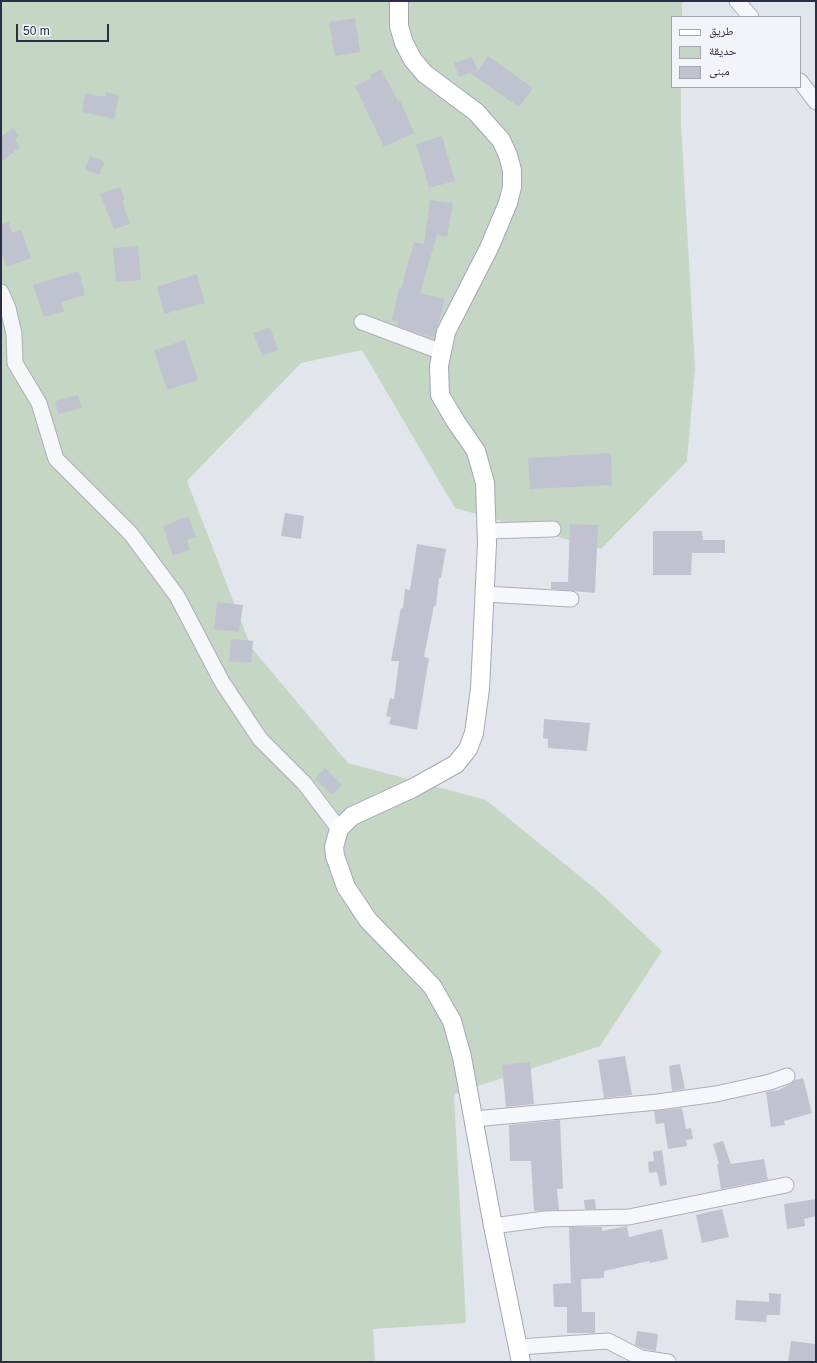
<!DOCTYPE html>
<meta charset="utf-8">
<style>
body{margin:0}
#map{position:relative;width:817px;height:1363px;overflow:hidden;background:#e3e5ec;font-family:Arial,"Noto Naskh Arabic",sans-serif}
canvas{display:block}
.frame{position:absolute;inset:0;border:2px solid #2a2f45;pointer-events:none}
.legend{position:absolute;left:671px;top:16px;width:130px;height:72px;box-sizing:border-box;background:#f3f4f9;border:1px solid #a3a5b1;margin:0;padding:5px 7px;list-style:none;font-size:12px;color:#2a2f45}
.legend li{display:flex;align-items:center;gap:8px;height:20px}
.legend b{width:20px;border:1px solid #a3a5b1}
.scale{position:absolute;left:16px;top:24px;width:93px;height:18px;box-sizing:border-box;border:2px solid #2a2f45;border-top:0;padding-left:5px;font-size:12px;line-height:14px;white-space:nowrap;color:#2a2f45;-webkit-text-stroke:3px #f3f4f9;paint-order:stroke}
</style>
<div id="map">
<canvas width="817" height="1363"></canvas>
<div class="frame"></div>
<ul class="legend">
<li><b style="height:5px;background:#fff"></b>طريق</li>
<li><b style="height:11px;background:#c5d6c4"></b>حديقة</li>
<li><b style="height:11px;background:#c0c3cf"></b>مبنى</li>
</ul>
<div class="scale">50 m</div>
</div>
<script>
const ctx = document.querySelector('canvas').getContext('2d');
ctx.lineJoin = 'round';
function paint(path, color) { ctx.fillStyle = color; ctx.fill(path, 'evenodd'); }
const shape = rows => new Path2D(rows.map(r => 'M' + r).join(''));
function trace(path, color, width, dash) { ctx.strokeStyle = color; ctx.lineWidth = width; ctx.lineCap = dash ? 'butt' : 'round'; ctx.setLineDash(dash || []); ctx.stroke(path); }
const green = shape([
 [1,1,682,1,682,17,672,17,672,87,681,87,681,124,695,368,687,461,601,549,455,508,362,350,301,363,187,481,251,647,348,763,486,800,599,892,662,951,600,1046,454,1094,466,1323,373,1329,375,1362,1,1362]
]);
const building = shape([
 [355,18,360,52,335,56,329,22],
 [488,56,533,88,519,107,470,73,459,77,454,63,472,57,478,71],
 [381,69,398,101,400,100,414,133,384,147,355,86,372,78,370,75],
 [106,92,119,95,114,119,82,112,85,93,105,97],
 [13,128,19,136,15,139,20,147,1,162,1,137],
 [442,136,455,181,429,188,416,144],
 [90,156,105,162,99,175,85,169],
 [120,187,125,200,122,201,130,224,114,229,100,194],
 [430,200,453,203,447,237,437,235,420,293,445,299,434,338,397,326,398,322,392,321,399,288,401,289,414,242,424,244],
 [9,222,12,233,21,230,31,258,7,267,1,252,1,224],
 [138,246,141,280,116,282,113,248],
 [79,271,85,295,61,302,64,311,44,317,33,285],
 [197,274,205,303,164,314,157,287],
 [270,327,278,350,262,356,253,333],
 [185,340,198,380,167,390,154,350],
 [78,395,82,408,58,414,55,401],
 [611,453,612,485,530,489,528,458],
 [285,513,304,516,301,539,281,536],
 [188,516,196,537,187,540,190,550,173,556,163,526],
 [570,524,598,525,595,593,551,589,551,582,568,582],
 [653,531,702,531,703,540,725,540,725,553,692,553,691,575,653,575],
 [417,544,446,549,441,578,439,578,436,606,434,606,424,657,429,658,417,730,389,724,391,717,386,716,390,698,394,699,399,661,391,661,401,608,403,609,405,589,410,590],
 [217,602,243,605,239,632,214,629],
 [231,639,253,641,251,663,229,661],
 [544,719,590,723,587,751,548,748,548,739,543,738],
 [325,768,342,785,332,795,315,779],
 [625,1056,632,1095,604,1098,598,1060],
 [530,1062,534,1104,506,1107,502,1065],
 [680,1064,685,1089,672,1091,669,1066],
 [803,1078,812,1113,784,1121,785,1125,771,1127,766,1092,779,1090,790,1084,795,1080],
 [682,1108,686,1129,691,1128,693,1139,686,1140,687,1146,668,1149,664,1123,656,1124,654,1111],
 [560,1120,563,1189,557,1189,559,1210,534,1211,531,1161,510,1161,509,1125],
 [723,1141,731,1164,764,1159,768,1180,721,1189,717,1164,719,1164,713,1144],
 [662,1150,667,1185,660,1186,657,1172,649,1173,648,1162,654,1161,653,1152],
 [595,1199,596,1209,585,1209,584,1200],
 [816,1199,816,1216,804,1219,805,1226,787,1229,784,1204],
 [722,1209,729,1237,702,1243,696,1215],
 [627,1226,629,1237,662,1229,668,1259,650,1263,649,1261,604,1271,604,1278,581,1279,582,1312,595,1312,595,1333,567,1333,567,1307,554,1307,553,1284,571,1283,569,1227,602,1227,602,1231],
 [769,1293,781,1294,780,1315,767,1315,766,1322,735,1320,736,1300,769,1302],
 [637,1331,658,1334,656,1351,644,1349,635,1345],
 [791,1341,816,1344,816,1362,788,1362]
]);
const minor = shape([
 [737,1,751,17],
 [800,81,816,102],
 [1,292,8,308,14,334,15,363,39,403,56,459,131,534,177,596,222,682,260,739,305,784,339,829],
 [362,322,442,352],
 [487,531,553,529],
 [485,594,571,599],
 [474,1119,658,1102,716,1094,770,1082,787,1076],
 [493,1226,545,1219,629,1217,786,1185],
 [519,1347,608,1341,641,1358,668,1362]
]);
const major = shape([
 [399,1,399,26,404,43,413,60,425,74,476,112,501,140,508,155,512,170,512,187,508,203,489,248,446,332,439,366,440,395,456,422,476,451,485,483,487,543,480,689,474,733,468,749,456,764,413,788,352,816,339,829,334,847,335,856,346,887,368,920,432,986,452,1021,462,1057,493,1226,521,1362]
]);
paint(green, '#c5d6c4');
paint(building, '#c0c3cf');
trace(minor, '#acaeba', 17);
trace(major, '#a2a7b8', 20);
trace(minor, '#f6f7fa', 15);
trace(major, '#fff', 18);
</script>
